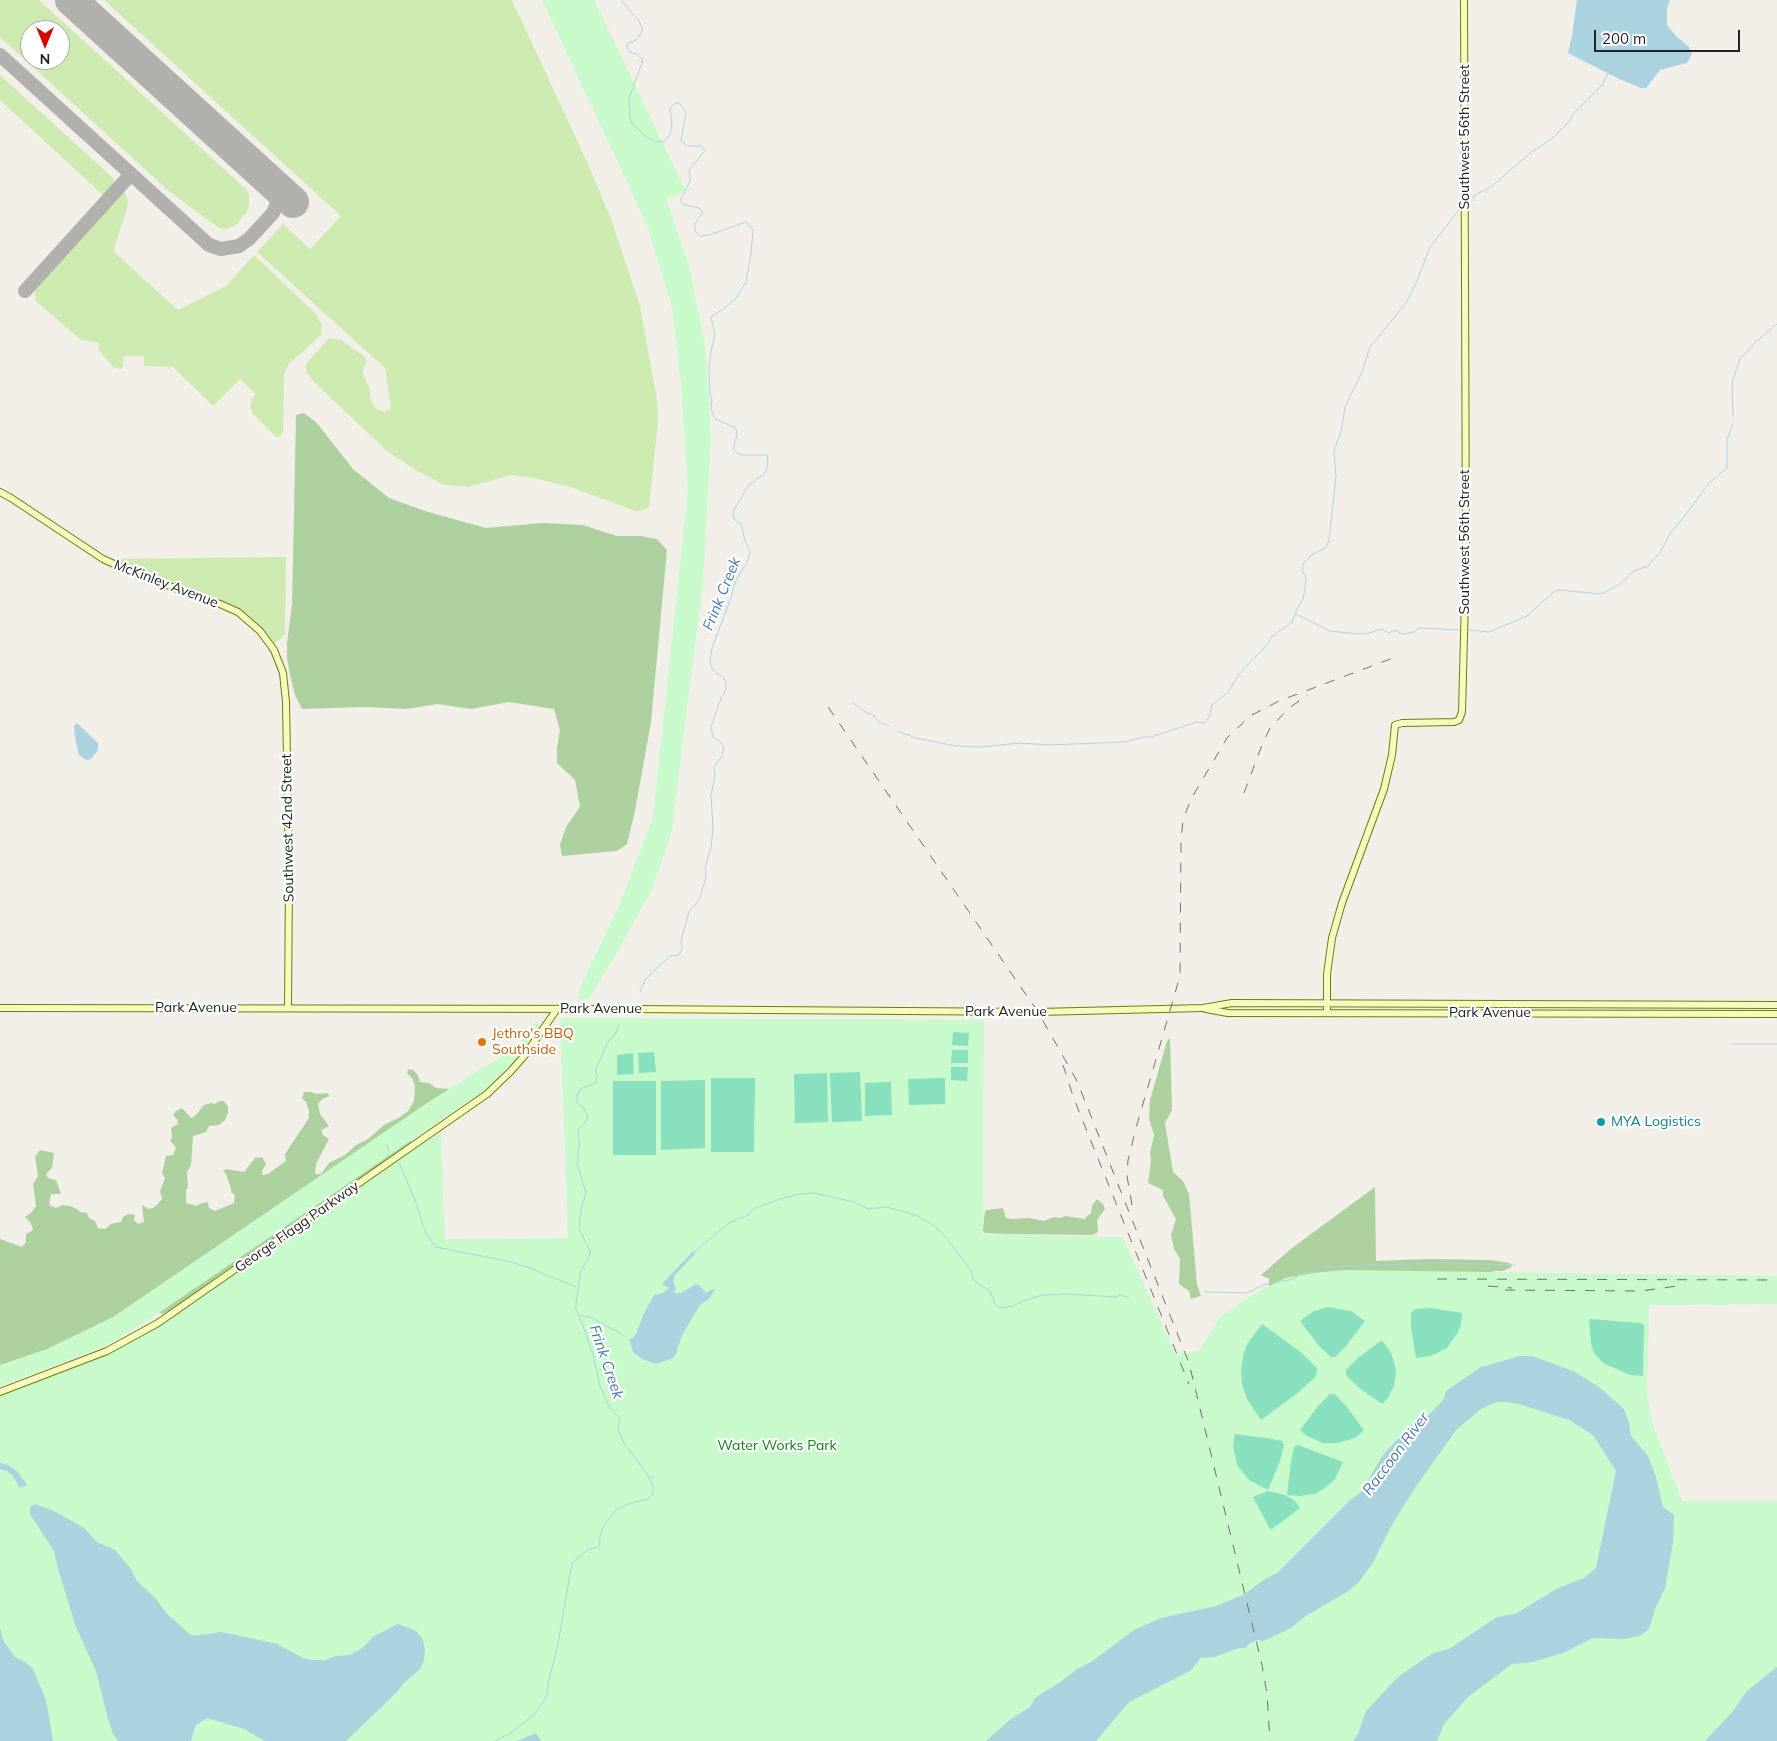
<!DOCTYPE html>
<style>
body{margin:0}
#map{position:relative;width:1777px;height:1741px;overflow:hidden;background:#f2efe9;font-family:Mulish,sans-serif}
canvas{display:block}
.north{position:absolute;left:20px;top:20px;width:50px;height:50px;box-sizing:border-box;background:#fff;border:1px solid #a7a7a7;border-radius:50%;rotate:180deg;font-size:14px;font-weight:700;line-height:20px;text-align:center;color:#222}
.north::after{content:'';display:block;margin:auto;width:18px;height:22px;background:#d40000;clip-path:polygon(50% 0,100% 100%,50% 72%,0 100%)}
.scale{position:absolute;left:1594px;top:30px;width:146px;height:22px;box-sizing:border-box;border:2px solid #222;border-top:0;padding-left:6px;font-size:15px;line-height:18px;white-space:nowrap;color:#222;-webkit-text-stroke:4px #fff;paint-order:stroke}
</style>
<div id="map">
<canvas width="1777" height="1741"></canvas>
<div class="north">N</div>
<div class="scale">200 m</div>
</div>
<script>
const ctx = document.querySelector('canvas').getContext('2d');
ctx.lineJoin = 'round';
function paint(path, color) { ctx.fillStyle = color; ctx.fill(path, 'evenodd'); }
const shape = rows => new Path2D(rows.map(r => 'M' + r).join(''));
function trace(path, color, width, dash) { ctx.strokeStyle = color; ctx.lineWidth = width; ctx.lineCap = dash ? 'butt' : 'round'; ctx.setLineDash(dash || []); ctx.stroke(path); }
function drawText(font, color, halo, rows, align = 'center') {
  ctx.font = font + ' Mulish,sans-serif'; ctx.lineWidth = 4.5; ctx.setLineDash([]); ctx.textBaseline = 'middle'; ctx.strokeStyle = halo; ctx.fillStyle = color; for (const [text, x, y, turn = 0] of rows) {
    ctx.save(); ctx.translate(x, y); ctx.rotate((+turn || 0) * Math.PI / 180); ctx.textAlign = isNaN(turn) ? turn : align; if (halo) ctx.strokeText(text, 0, 0); ctx.fillText(text, 0, 0); ctx.restore();
  }
}
const grass = shape([
 [0,0,39,0,247,190,249,195,249,206,246,213,236,225,226,229,219,228,171,193,0,37],
 [30,30,60,30,60,60,30,60],
 [104,0,512,0,589,166,611,219,640,306,657,400,658,422,649,507,641,511,635,511,574,488,534,478,511,475,469,487,444,485,417,471,387,451,314,382,307,373,305,365,329,338,341,340,364,356,367,361,362,372,369,387,371,400,375,408,384,412,391,409,385,368,257,252,283,224,310,249,341,216],
 [0,75,113,178,114,184,104,196,0,100],
 [124,191,128,201,126,212,113,251,178,310,226,286,254,255,315,313,322,325,321,335,289,364,284,374,283,432,281,435,277,437,275,436,253,414,250,407,252,399,256,394,240,379,213,406,173,367,144,366,144,356,124,356,123,366,121,369,113,367,101,353,98,348,99,343,81,340,36,301,34,289,38,285],
 [286,557,285,634,282,638,271,645,238,612,103,559]
]);
const forest = shape([
 [304,413,316,422,353,469,389,498,425,511,486,528,542,523,583,525,617,536,641,536,657,539,667,550,651,722,635,811,627,844,617,851,562,856,560,845,566,827,580,807,575,780,557,763,557,747,560,730,554,709,509,702,471,709,438,704,406,709,364,707,302,709,295,695,290,675,287,658,287,643,292,605,296,415],
 [1170,1038,1172,1110,1165,1123,1173,1172,1183,1181,1189,1194,1197,1284,1201,1296,1191,1299,1189,1291,1179,1284,1180,1259,1174,1249,1171,1235,1176,1219,1163,1196,1163,1190,1148,1183,1151,1160,1150,1153,1154,1135,1149,1119,1150,1100,1167,1041],
 [408,1069,413,1070,418,1075,420,1082,429,1083,436,1088,450,1089,410,1137,411,1143,321,1206,307,1213,277,1238,224,1272,170,1311,162,1314,155,1309,0,1382,0,1239,22,1247,26,1242,26,1234,33,1230,31,1223,25,1217,31,1213,36,1206,33,1184,38,1176,35,1157,40,1150,54,1153,52,1168,46,1174,48,1178,56,1180,61,1194,51,1194,49,1205,56,1208,63,1205,70,1206,77,1209,80,1212,87,1213,89,1218,95,1221,98,1228,105,1229,111,1224,121,1222,123,1217,128,1214,135,1215,134,1220,138,1224,144,1222,142,1205,149,1209,155,1207,162,1199,160,1191,165,1178,162,1173,166,1156,173,1155,176,1148,170,1140,172,1137,171,1128,178,1124,177,1119,173,1115,176,1111,182,1108,191,1118,195,1116,204,1105,211,1103,215,1104,219,1101,224,1101,228,1107,228,1113,225,1120,219,1125,209,1126,206,1132,193,1136,191,1165,187,1172,188,1188,186,1189,186,1203,196,1206,202,1203,208,1202,209,1208,215,1211,234,1203,235,1195,231,1192,231,1189,226,1174,223,1171,226,1169,244,1172,255,1158,262,1157,266,1164,262,1171,262,1175,268,1174,286,1161,285,1154,309,1118,309,1111,306,1102,302,1098,304,1092,312,1092,316,1094,327,1093,330,1096,322,1099,318,1104,320,1114,329,1126,321,1130,323,1135,329,1139,316,1164,315,1174,321,1174,329,1163,345,1155,356,1145,368,1139,384,1125,400,1117,408,1111,414,1101,415,1086,412,1078,407,1073],
 [1375,1187,1376,1261,1426,1259,1490,1260,1510,1263,1512,1267,1503,1271,1494,1271,1488,1274,1269,1287,1269,1279,1261,1275,1292,1248],
 [1097,1199,1103,1204,1105,1209,1097,1220,1098,1232,1093,1235,1005,1234,985,1233,983,1231,984,1218,985,1211,987,1210,1003,1208,1006,1218,1011,1219,1030,1218,1044,1221,1054,1217,1060,1218,1065,1216,1084,1219,1091,1213,1092,1206]
]);
const park = shape([
 [542,0,594,0,686,191,666,199,689,266,705,344,711,439,703,584,685,722,672,831,652,889,622,944,588,1000,579,999,578,992,621,901,653,817,688,491,681,384,672,307,647,225],
 [567,1018,984,1020,983,1234,1123,1237,1175,1354,1199,1351,1221,1316,1254,1294,1285,1278,1313,1273,1345,1270,1777,1276,1777,1304,1649,1305,1647,1396,1653,1425,1682,1501,1777,1501,1777,1686,1720,1741,0,1741,0,1395,79,1366,119,1348,141,1337,306,1225,410,1151,441,1133,445,1239,568,1238,560,1019],
 [536,1020,539,1025,520,1055,485,1090,144,1323,103,1347,0,1386,0,1365,47,1349,113,1317,430,1101,517,1047]
]);
const pitch = shape([
 [953,1032,969,1033,968,1046,952,1045],
 [952,1050,968,1050,968,1063,951,1063],
 [654,1052,656,1072,639,1073,638,1053],
 [633,1053,634,1074,617,1075,617,1055],
 [951,1067,968,1067,967,1081,951,1080],
 [860,1072,862,1121,832,1122,830,1073],
 [827,1073,828,1122,795,1123,794,1074],
 [711,1078,755,1078,754,1152,711,1152],
 [945,1078,945,1104,909,1105,908,1079],
 [705,1080,705,1148,661,1150,661,1081],
 [613,1081,656,1081,656,1155,613,1155],
 [891,1082,892,1115,865,1116,865,1083],
 [1328,1307,1351,1311,1365,1321,1346,1346,1335,1357,1331,1357,1319,1346,1300,1321,1314,1311],
 [1431,1308,1462,1313,1461,1324,1458,1332,1447,1348,1431,1356,1416,1358,1411,1327,1411,1313,1415,1309],
 [1589,1319,1640,1323,1644,1325,1643,1376,1630,1375,1603,1363,1594,1353,1591,1343],
 [1262,1324,1302,1353,1317,1368,1316,1376,1299,1392,1261,1420,1247,1399,1242,1384,1241,1372,1243,1357,1247,1344],
 [1382,1340,1392,1355,1396,1370,1394,1385,1388,1398,1382,1404,1358,1387,1346,1375,1346,1370,1358,1358],
 [1330,1394,1335,1394,1346,1406,1364,1430,1355,1438,1337,1443,1323,1443,1307,1436,1300,1430,1319,1405],
 [1235,1434,1267,1438,1282,1441,1284,1445,1280,1461,1268,1490,1249,1480,1237,1465,1233,1446],
 [1298,1445,1343,1462,1335,1479,1325,1488,1315,1494,1299,1496,1287,1495,1291,1462,1294,1447],
 [1268,1491,1285,1495,1295,1501,1300,1508,1272,1529,1270,1529,1253,1497]
]);
const water = shape([
 [1577,0,1670,0,1667,8,1667,25,1676,36,1689,47,1692,54,1687,63,1660,70,1646,88,1641,88,1617,78,1568,53,1572,36],
 [77,723,98,743,98,750,91,759,86,760,79,755,75,738,74,726],
 [693,1251,695,1254,675,1275,673,1281,676,1288,674,1293,681,1293,696,1284,699,1285,706,1293,715,1288,710,1298,700,1305,682,1335,676,1354,673,1358,656,1364,642,1359,633,1352,629,1339,633,1338,636,1334,644,1313,654,1295,663,1293,669,1288,662,1284],
 [1520,1356,1532,1356,1573,1371,1599,1387,1624,1409,1629,1423,1631,1436,1648,1456,1656,1477,1663,1507,1674,1515,1673,1542,1665,1588,1655,1609,1649,1629,1640,1636,1623,1639,1593,1638,1563,1653,1533,1662,1512,1664,1468,1697,1444,1724,1437,1741,1353,1741,1358,1734,1366,1711,1398,1677,1418,1663,1433,1653,1449,1649,1497,1617,1515,1614,1558,1588,1584,1578,1596,1568,1616,1471,1593,1435,1569,1420,1522,1405,1506,1402,1497,1402,1481,1409,1456,1430,1415,1488,1393,1523,1372,1564,1358,1583,1347,1592,1304,1617,1291,1628,1264,1641,1258,1640,1250,1643,1245,1648,1239,1648,1215,1657,1201,1658,1190,1671,1129,1702,1096,1741,986,1741,1011,1719,1030,1707,1036,1697,1059,1683,1077,1669,1091,1662,1134,1630,1161,1618,1216,1606,1243,1595,1265,1579,1277,1573,1349,1501,1365,1489,1371,1475,1383,1455,1402,1434,1416,1422,1429,1415,1444,1399,1446,1391,1481,1367],
 [0,1463,8,1465,17,1471,27,1485,20,1488,12,1475,7,1471,0,1469],
 [35,1504,56,1512,84,1528,97,1542,115,1550,131,1569,137,1581,156,1599,167,1614,192,1636,222,1632,277,1644,303,1658,312,1660,325,1660,336,1656,349,1655,361,1649,374,1636,398,1624,416,1631,422,1638,425,1649,424,1660,420,1669,404,1683,397,1692,346,1741,265,1741,244,1729,207,1718,196,1725,191,1741,118,1741,113,1734,108,1719,96,1671,76,1627,58,1569,54,1551,30,1514,30,1507],
 [0,1628,4,1642,15,1657,25,1662,33,1669,46,1700,53,1741,0,1741],
 [1777,1667,1777,1741,1705,1741,1733,1711,1747,1691],
 [536,1733,541,1741,516,1741,522,1739]
]);
const stream = shape([
 [621,0,639,21,643,30,636,40,627,44,627,49,632,53,637,54,643,60,629,99,630,118,632,124,645,136,655,141,664,142,670,135,672,125,670,108,676,103,679,103,686,112,681,141,687,146,701,146,705,151,689,170,690,181,680,201,683,204,699,208,703,212,695,224,695,231,701,236,709,235,746,222,753,230,751,254,746,282,736,298,725,308,711,317,715,334,711,352,709,367,710,395,712,400,711,408,715,419,736,428,737,435,733,449,738,454,743,455,767,455,768,463,766,471,763,476,758,478,748,486,733,512,734,519,741,524,745,541,750,552,747,563,741,571,734,585,731,598,712,648,710,663,713,670,724,678,726,684,725,692,721,698,711,727,713,737,722,743,724,748,722,756,714,767,715,776,711,795,713,828,711,847,705,868,706,878,699,900,689,912,681,941,682,949,679,955,670,956,658,967,645,980,640,992],
 [1474,201,1473,196,1491,187,1530,153,1553,138,1569,122,1574,113,1603,84,1608,73],
 [1733,416,1732,382,1740,359,1755,343,1777,324],
 [1296,614,1330,631,1358,634,1369,633,1382,629,1389,633,1395,630,1402,634,1414,632,1419,628,1459,630],
 [1469,630,1489,632,1527,616,1555,591,1559,590,1601,594,1619,585,1634,571,1648,566,1661,551,1671,532,1684,517,1708,484,1727,468,1727,439,1733,424],
 [852,702,867,713,873,715,880,723,889,726],
 [897,731,916,738,956,746,979,747,1021,743,1048,745,1125,742,1143,737,1151,737,1197,722,1204,723,1209,717,1212,705,1228,692,1239,674,1268,644,1272,636,1276,635,1278,632,1292,622,1297,609,1303,599,1305,590,1306,578,1302,570,1303,564,1313,554,1325,548,1329,541,1336,477,1334,451,1341,432,1345,407,1362,372,1370,347,1406,303,1417,281,1430,247,1458,211],
 [1732,1044,1777,1044],
 [386,1144,389,1151],
 [399,1163,415,1200,426,1234,436,1247,507,1261,527,1267,576,1287],
 [694,1252,729,1223,748,1215,753,1209,780,1199,799,1194,814,1193,854,1202,868,1209,887,1207,918,1216,936,1227,947,1239,970,1269,973,1279,980,1285,990,1291,995,1304,1000,1308,1013,1306,1023,1301,1043,1295,1066,1294,1117,1297,1119,1295,1128,1297],
 [1204,1292,1247,1293,1263,1285,1293,1279,1300,1274,1310,1273,1323,1267,1441,1263,1515,1265],
 [581,1315,592,1318,623,1335],
 [648,1477,654,1477],
 [495,1741,512,1732,535,1714,547,1696,548,1684,558,1644,572,1563,589,1549,599,1547,600,1537,604,1525,616,1510,631,1503,648,1499,653,1494,653,1486,647,1474,624,1443,618,1430,620,1419,610,1408,600,1386,593,1354,579,1315,576,1310,576,1303,581,1271,591,1253,579,1229,581,1209,586,1193,577,1163,579,1146,578,1129,585,1123,588,1117,584,1108,577,1102,577,1096,580,1089,596,1083,597,1076,595,1071,600,1060,609,1040,615,1035,619,1025]
]);
const taxiway = shape([
 [0,55,209,245,221,249,239,246,249,239,273,213,277,203,277,195,267,178],
 [25,291,131,174]
]);
const runway = shape([
 [71,0,293,202]
]);
const secondary = shape([
 [0,492,11,498,103,559,138,575,220,604,238,612,260,631,274,650,283,673,286,702,289,877,288,1008],
 [0,1008,632,1009,1038,1012,1203,1008,1232,1003,1777,1005],
 [1206,1009,1228,1013,1777,1014],
 [1327,1013,1327,974,1332,938,1342,903,1384,789,1392,755,1395,725,1402,723,1454,722,1459,720,1462,712,1466,561,1464,0],
 [0,1392,107,1351,158,1323,487,1094,510,1072,525,1055,557,1009]
]);
const rail = shape([
 [828,707,1038,1012,1077,1081,1189,1363,1262,1665,1267,1694,1270,1741],
 [1244,793,1262,745,1270,728,1289,708,1308,695],
 [1063,1065,1074,1099,1189,1384],
 [1132,1205,1127,1176,1128,1160,1136,1128,1180,976,1181,841,1183,820,1191,799,1227,738,1250,716,1279,701,1393,658],
 [1437,1279,1777,1280],
 [1488,1286,1512,1288],
 [1505,1290,1640,1291,1685,1285]
]);
const markers = [
 [482,1042,5,"#e8710a"],
 [1601,1122,5,"#0f9aa8"]
];
const streetNames = [
 ["Southwest 56th Street",1465,137,-90],
 ["Southwest 56th Street",1465,542,-90],
 ["McKinley Avenue",166,584,21],
 ["Southwest 42nd Street",288,828,-91],
 ["Park Avenue",196,1008],
 ["Park Avenue",601,1009],
 ["Park Avenue",1006,1012],
 ["Park Avenue",1490,1013],
 ["George Flagg Parkway",297,1227,-35]
];
const foodNames = [
 ["Jethro's BBQ",492,1034],
 ["Southside",492,1050]
];
const cultureNames = [
 ["MYA Logistics",1611,1122]
];
const parkNames = [
 ["Water Works Park",777,1446]
];
const waterNames = [
 ["Frink Creek",722,594,-68],
 ["Frink Creek",606,1362,71],
 ["Raccoon River",1396,1454,-53]
];
paint(grass, '#cdebb0');
paint(forest, '#add19e');
paint(park, '#c8facc');
paint(pitch, '#88e0be');
paint(water, '#aad3df');
trace(stream, '#aad3df', 1);
trace(taxiway, '#b1b0ac', 14);
trace(runway, '#b1b0ac', 32);
trace(secondary, '#707d05', 8);
trace(secondary, '#f7fabf', 6);
trace(rail, '#707070', 1, [10, 10]);
for (const [x, y, r, color] of markers) { const dot = new Path2D(); dot.arc(x, y, r, 0, 2 * Math.PI); ctx.fillStyle = color; ctx.fill(dot); trace(dot, '#fff', 2); }
drawText('14px', '#222', '#fff', streetNames);
drawText('14px', '#c56008', '#fff', foodNames, 'left');
drawText('14px', '#0d838f', '#fff', cultureNames, 'left');
drawText('14px', '#0c8416', '#fff', parkNames);
drawText('italic 15px', '#4a7aab', '#fff', waterNames);
</script>
